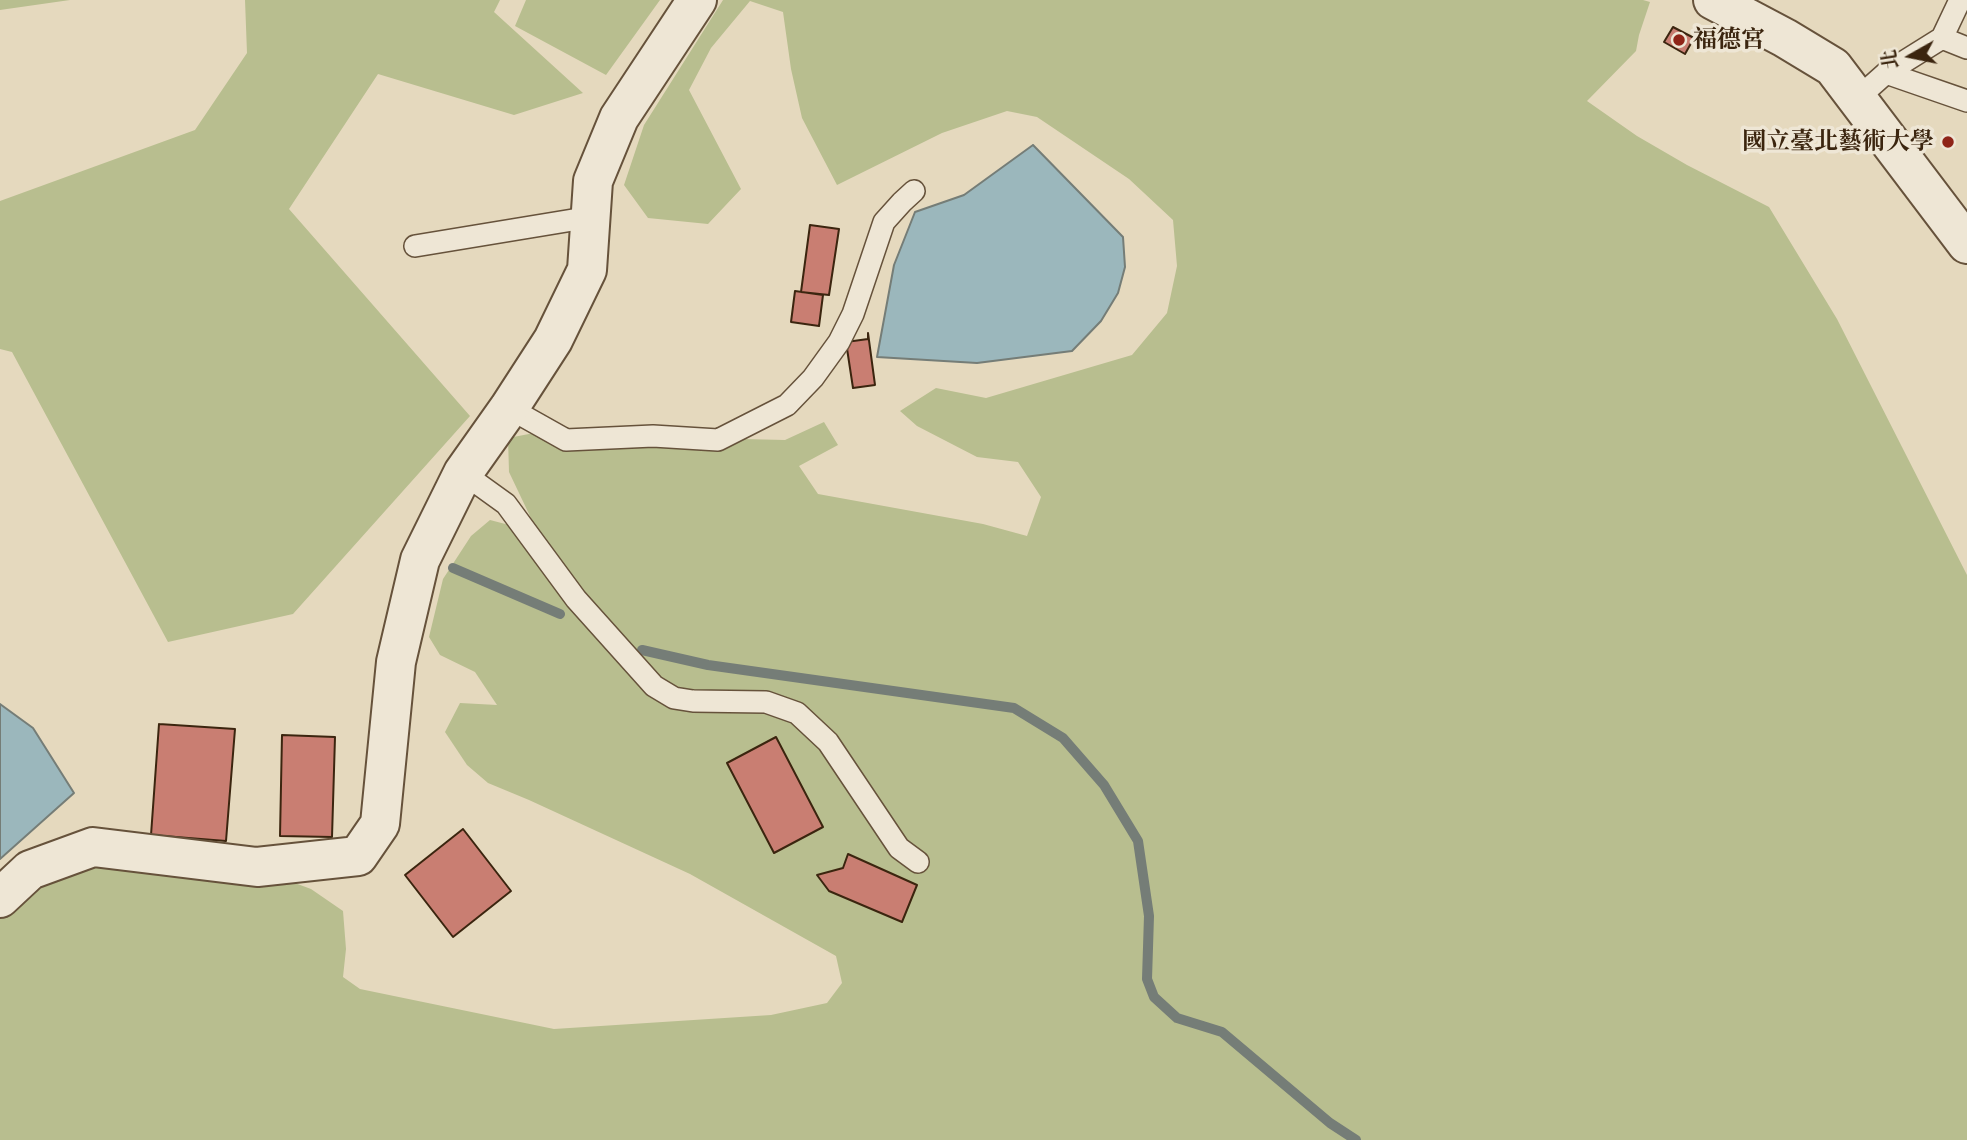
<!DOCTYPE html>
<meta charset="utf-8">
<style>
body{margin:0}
#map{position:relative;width:1967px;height:1140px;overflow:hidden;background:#e5d9be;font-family:"EB Garamond","Noto Serif TC",serif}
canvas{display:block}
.north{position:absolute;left:1876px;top:21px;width:70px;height:70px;-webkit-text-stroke:5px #eee6d5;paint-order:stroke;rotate:261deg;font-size:19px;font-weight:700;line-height:28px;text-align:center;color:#3b250f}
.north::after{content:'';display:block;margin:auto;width:24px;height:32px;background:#3b250f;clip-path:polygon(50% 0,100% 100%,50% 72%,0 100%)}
</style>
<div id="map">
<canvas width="1967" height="1140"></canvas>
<div class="north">北</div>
</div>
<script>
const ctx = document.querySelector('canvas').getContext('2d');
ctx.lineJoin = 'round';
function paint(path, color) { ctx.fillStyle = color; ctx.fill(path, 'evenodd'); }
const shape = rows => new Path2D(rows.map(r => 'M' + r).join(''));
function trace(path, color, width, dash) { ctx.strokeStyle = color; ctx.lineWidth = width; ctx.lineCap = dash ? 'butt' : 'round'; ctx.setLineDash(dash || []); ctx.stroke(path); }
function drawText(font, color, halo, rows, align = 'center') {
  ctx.font = font + ' "EB Garamond","Noto Serif TC",serif'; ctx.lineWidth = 7; ctx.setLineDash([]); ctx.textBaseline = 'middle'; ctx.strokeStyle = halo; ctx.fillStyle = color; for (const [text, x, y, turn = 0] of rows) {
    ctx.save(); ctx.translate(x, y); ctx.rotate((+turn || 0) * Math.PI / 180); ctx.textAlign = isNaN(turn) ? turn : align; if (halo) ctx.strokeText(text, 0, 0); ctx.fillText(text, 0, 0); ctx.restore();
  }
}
const green = shape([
 [0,0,70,0,0,10],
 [245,0,500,0,494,12,583,93,514,115,378,74,289,209,470,416,293,614,168,642,12,352,0,349,0,201,195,130,247,53],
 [526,0,660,0,606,75,515,26],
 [723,0,1643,0,1650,2,1639,35,1636,51,1587,101,1637,136,1687,165,1769,207,1837,319,1967,575,1967,1140,0,1140,0,917,14,901,67,870,113,858,284,879,311,889,343,911,346,949,343,977,360,989,554,1029,771,1015,827,1003,842,983,836,956,690,874,529,800,488,783,467,765,445,732,460,703,497,705,475,672,440,655,429,637,443,579,471,536,490,520,513,526,521,543,548,554,509,472,508,438,529,434,785,440,824,422,838,445,799,466,818,494,983,524,1027,536,1041,497,1018,462,977,457,917,426,900,411,936,388,986,398,1132,355,1167,313,1177,266,1173,220,1129,179,1037,117,1007,111,942,133,837,185,802,118,791,69,783,12,750,1,711,48,689,90,741,189,708,224,648,218,624,185,644,125]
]);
const water = shape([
 [1033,145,1123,237,1125,267,1118,293,1101,321,1072,351,977,363,877,357,894,265,915,212,964,195,1033,145],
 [0,704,33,728,74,793,0,859,0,704]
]);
const stream = shape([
 [453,568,560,614],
 [642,650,708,665,1014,708,1063,738,1104,785,1138,841,1149,916,1147,979,1154,997,1177,1018,1222,1032,1330,1123,1356,1140]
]);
const building = shape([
 [1673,27,1694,38,1685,54,1664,42,1673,27],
 [810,225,839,229,829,295,801,292,810,225],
 [795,291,823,295,819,326,791,322,795,291],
 [868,333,875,385,853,388,846,342,868,339,868,333],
 [159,724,235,729,226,841,151,835,159,724],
 [282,735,335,737,332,837,280,836,282,735],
 [776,737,823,827,774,853,727,763,776,737],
 [463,829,511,891,453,937,405,875,463,829],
 [848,854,917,885,902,922,829,891,817,875,843,868,848,854]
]);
const lane = shape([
 [1942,38,1967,48],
 [1886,73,1967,101],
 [1859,100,1868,89,1886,73,1942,38,1960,0],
 [415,246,591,217],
 [509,408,566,440,653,436,718,440,787,405,813,378,839,342,853,314,884,222,902,202,914,191],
 [463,473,506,504,576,599,654,686,674,698,693,701,766,702,797,713,828,742,899,848,918,862]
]);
const street = shape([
 [1713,0,1785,38,1833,67,1967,244],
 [0,898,30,870,93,847,257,867,358,856,380,824,396,662,420,560,463,473,509,408,553,340,587,270,593,181,619,118,697,0]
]);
const markers = [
 [1679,40,7,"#8f2418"],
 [1948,142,7,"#8f2418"]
];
const poiNames = [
 ["福德宮",1693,40],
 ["國立臺北藝術大學",1934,142,"right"]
];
paint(green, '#b8be8f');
paint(water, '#9bb7bc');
trace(water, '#757d77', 2);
trace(stream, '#757d77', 10);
paint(building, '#c97e72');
trace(building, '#3b250f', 2);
trace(lane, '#66523b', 24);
trace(street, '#66523b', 42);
trace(lane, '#eee6d5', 21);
trace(street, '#eee6d5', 38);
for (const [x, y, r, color] of markers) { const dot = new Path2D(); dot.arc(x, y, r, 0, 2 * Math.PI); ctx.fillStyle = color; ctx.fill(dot); trace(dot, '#eee6d5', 2.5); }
drawText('bold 24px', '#3b250f', '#eee6d5', poiNames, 'left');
</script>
